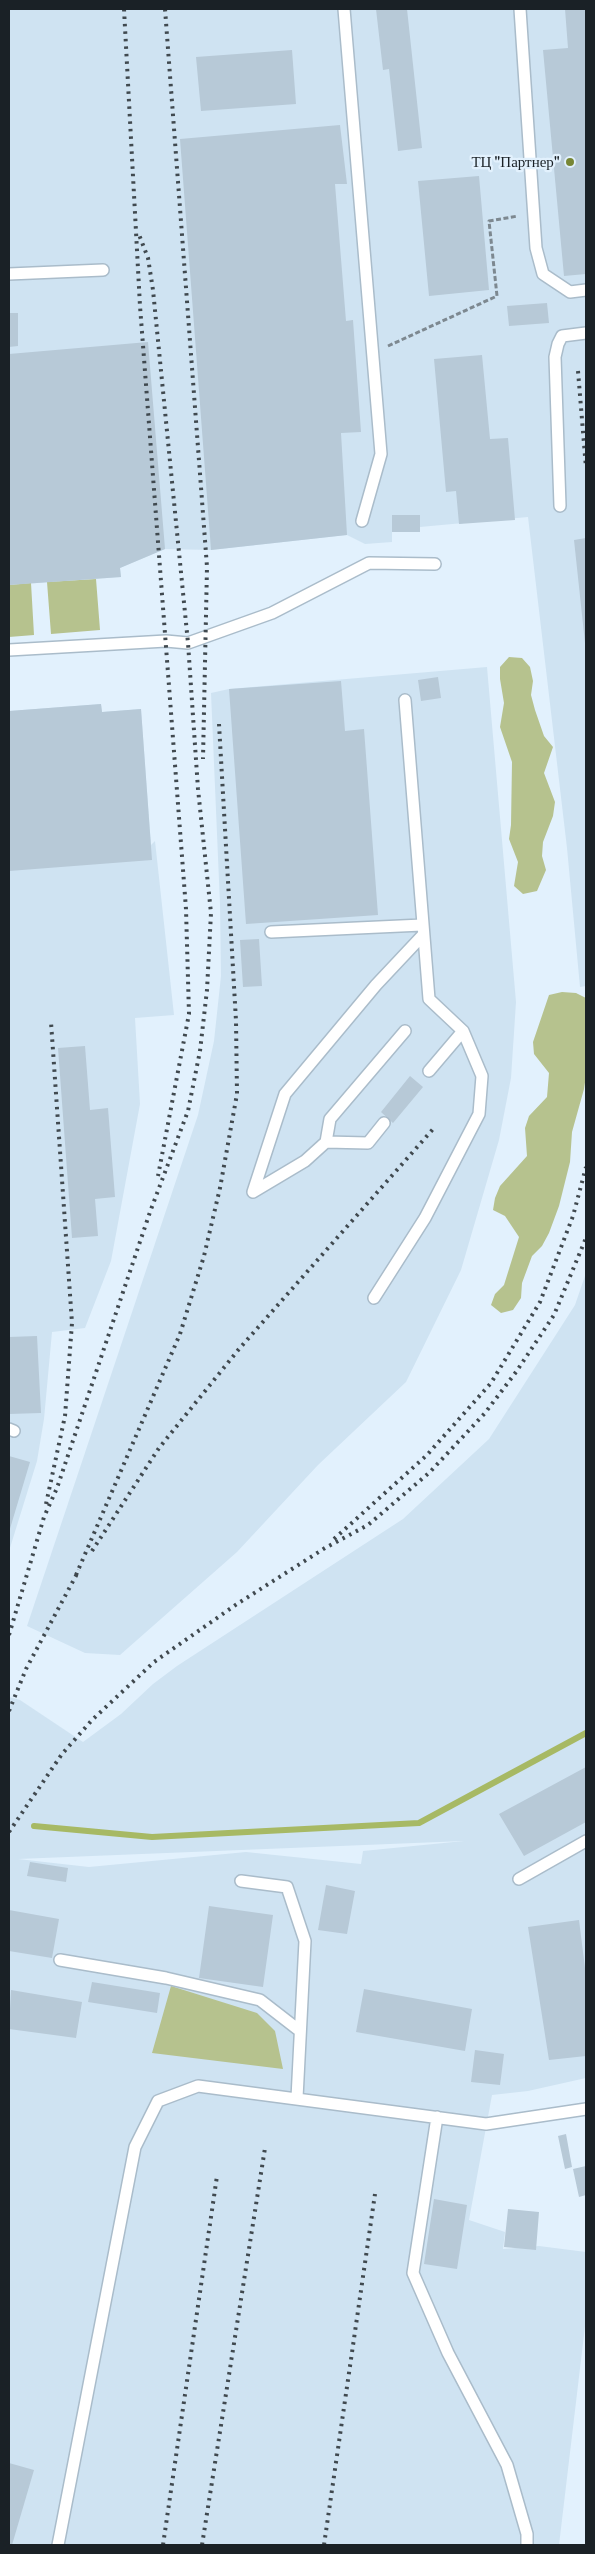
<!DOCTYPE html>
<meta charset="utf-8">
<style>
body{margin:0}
#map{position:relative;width:595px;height:2554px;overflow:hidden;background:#e2f1fd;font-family:"Crimson Pro",serif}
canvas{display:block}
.frame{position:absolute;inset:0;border:10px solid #1a2126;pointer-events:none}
</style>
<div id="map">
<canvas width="595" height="2554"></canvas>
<div class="frame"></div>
</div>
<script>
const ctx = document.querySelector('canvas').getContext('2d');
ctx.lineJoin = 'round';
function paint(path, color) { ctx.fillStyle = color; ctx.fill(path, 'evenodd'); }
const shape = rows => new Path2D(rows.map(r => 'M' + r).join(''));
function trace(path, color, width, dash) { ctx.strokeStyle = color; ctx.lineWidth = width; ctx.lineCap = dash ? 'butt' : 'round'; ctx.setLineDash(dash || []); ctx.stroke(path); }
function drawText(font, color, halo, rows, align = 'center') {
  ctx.font = font + ' "Crimson Pro",serif'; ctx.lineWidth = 4.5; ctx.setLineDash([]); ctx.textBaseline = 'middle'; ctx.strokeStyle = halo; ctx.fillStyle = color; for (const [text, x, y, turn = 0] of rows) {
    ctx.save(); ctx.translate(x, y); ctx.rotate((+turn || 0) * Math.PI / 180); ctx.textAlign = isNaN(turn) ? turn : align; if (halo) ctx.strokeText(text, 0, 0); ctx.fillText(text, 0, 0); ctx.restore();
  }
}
const built = shape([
 [9,9,586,9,586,986,580,987,567,848,528,517,420,527,420,532,392,532,392,542,365,544,347,535,211,550,165,549,120,568,121,577,9,585],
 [487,667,516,1002,511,1078,499,1140,461,1270,406,1382,318,1465,237,1552,120,1655,85,1653,27,1626,198,1115,214,1041,221,976,220,904,211,693,229,689],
 [101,704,102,712,141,709,151,845,155,841,174,1015,135,1018,140,1104,111,1261,85,1328,52,1332,44,1419,37,1461,9,1551,9,711],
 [586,1273,586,2078,528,2091,492,2095,469,2220,505,2232,503,2249,539,2246,586,2252,586,2318,559,2545,9,2545,9,1697,20,1700,83,1742,121,1714,153,1684,177,1666,403,1519,489,1439,575,1305],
 [464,1841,363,1851,361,1864,246,1852,89,1867,18,1859]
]);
const green = shape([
 [96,579,100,630,51,634,47,582],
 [31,583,34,635,9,637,9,585],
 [509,657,522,658,530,667,533,681,531,695,535,710,544,736,553,747,544,773,555,802,553,816,543,842,542,856,546,870,537,891,523,894,514,886,518,862,509,839,511,825,512,762,500,727,504,703,500,679,500,667],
 [562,992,576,993,586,998,586,1076,584,1089,572,1132,570,1162,559,1206,549,1233,542,1246,532,1256,522,1283,521,1298,513,1310,501,1313,491,1305,495,1294,504,1285,519,1237,505,1216,493,1210,495,1198,500,1186,527,1156,525,1128,529,1116,547,1097,549,1073,534,1054,533,1042,549,995],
 [171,1986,257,2013,275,2031,283,2069,152,2053]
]);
const stream = shape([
 [34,1826,152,1837,419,1823,586,1733]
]);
const building = shape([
 [376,9,407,9,422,148,398,151,389,69,383,70],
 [565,9,586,9,586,274,564,276,543,50,568,48],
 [292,50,296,104,201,111,196,57],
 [340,125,347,184,335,184,346,321,353,320,361,432,341,433,347,535,211,550,180,139],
 [479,176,489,290,429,296,418,181],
 [547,303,549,323,509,326,507,306],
 [9,313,18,313,18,346,9,347],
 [148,342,165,549,120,568,121,577,9,585,9,354],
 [482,355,490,439,508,438,515,520,459,524,456,491,446,492,434,359],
 [392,515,420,515,420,532,392,532],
 [586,538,586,643,585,643,574,540],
 [438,677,441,698,421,701,418,680],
 [341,681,345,731,364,729,378,915,246,924,229,689],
 [101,704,102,712,141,709,152,860,9,871,9,711],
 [259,939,262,986,243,987,240,940],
 [85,1046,90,1110,108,1108,115,1197,95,1199,98,1236,72,1238,58,1048],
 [410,1076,423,1087,393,1123,381,1112],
 [37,1336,41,1413,9,1414,9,1337],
 [9,1456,30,1462,9,1532],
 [586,1767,586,1822,524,1856,499,1814],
 [30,1862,68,1868,66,1882,27,1876],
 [326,1885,355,1891,347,1934,318,1930],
 [209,1906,273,1915,263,1987,199,1978],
 [9,1910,59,1919,52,1958,9,1951],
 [579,1920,586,1976,586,2056,549,2060,528,1927],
 [92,1982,160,1993,157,2013,88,2002],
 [364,1989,472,2009,465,2051,356,2032],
 [11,1990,82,2002,76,2038,9,2029],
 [475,2050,504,2054,500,2085,471,2082],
 [566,2134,572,2167,565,2169,558,2136],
 [586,2166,586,2195,579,2197,573,2169],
 [434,2199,467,2205,457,2269,424,2264],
 [508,2209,539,2212,536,2250,504,2247],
 [9,2463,34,2470,12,2545,9,2545]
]);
const path = shape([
 [388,346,497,296,489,221,518,216]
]);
const lane = shape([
 [344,9,381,454,362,521],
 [520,9,536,248,543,274,570,292,586,290],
 [9,274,103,270],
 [560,506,555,357,558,344,562,336,586,333],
 [9,650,166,641,188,643,272,613,369,563,435,564],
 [271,932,422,925],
 [429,1071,463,1031],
 [326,1142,330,1119,405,1031],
 [253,1192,285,1094,376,985,423,935],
 [253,1192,305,1161,326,1142,368,1143,384,1123],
 [374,1298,425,1218,479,1114,482,1076,463,1031,429,999,405,700],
 [9,1429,14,1431],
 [519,1879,586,1841],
 [241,1881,287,1887,305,1941,297,2098],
 [60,1960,166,1978,260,2000,300,2031],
 [437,2117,413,2273,448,2353,507,2465,527,2534,527,2545],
 [58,2545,135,2147,158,2101,198,2086,486,2124,586,2109]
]);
const rail = shape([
 [124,9,140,306,186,909,189,1014,158,1176],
 [165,9,207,567,203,759],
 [578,371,586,468],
 [46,1504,65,1416,72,1323,51,1022],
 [334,1539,427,1455,491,1383,540,1302,573,1216,586,1167],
 [92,1551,159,1448,239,1349,434,1128],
 [76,1575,180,1334,204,1256,220,1188,237,1094,236,1021,219,724],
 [9,1635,44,1517,57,1488,150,1212,188,1111,200,1051,207,990,211,913,198,789,188,643,153,290,148,258,138,232],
 [9,1711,26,1669,79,1570],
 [9,1832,62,1754,92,1720,154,1662,237,1604,325,1548,368,1525,430,1472,485,1413,516,1372,554,1315,586,1238],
 [163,2545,217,2176],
 [202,2545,265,2148],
 [324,2545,375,2194]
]);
const markers = [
 [570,162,5,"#778635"]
];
const poiNames = [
 ["ТЦ \"Партнер\"",560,162]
];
paint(built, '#cfe3f2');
paint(green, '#b6c28e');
trace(stream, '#a7b964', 6);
paint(building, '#b7c9d7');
trace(lane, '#aabcca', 14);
trace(path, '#7d8890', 3, [5, 2.5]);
trace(lane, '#fff', 11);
trace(rail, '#40494f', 4, [2.5, 5]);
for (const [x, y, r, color] of markers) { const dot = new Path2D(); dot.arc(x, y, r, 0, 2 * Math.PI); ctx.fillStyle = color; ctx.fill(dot); trace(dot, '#e2f1fd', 2); }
drawText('15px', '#1a2126', '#e2f1fd', poiNames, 'right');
</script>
